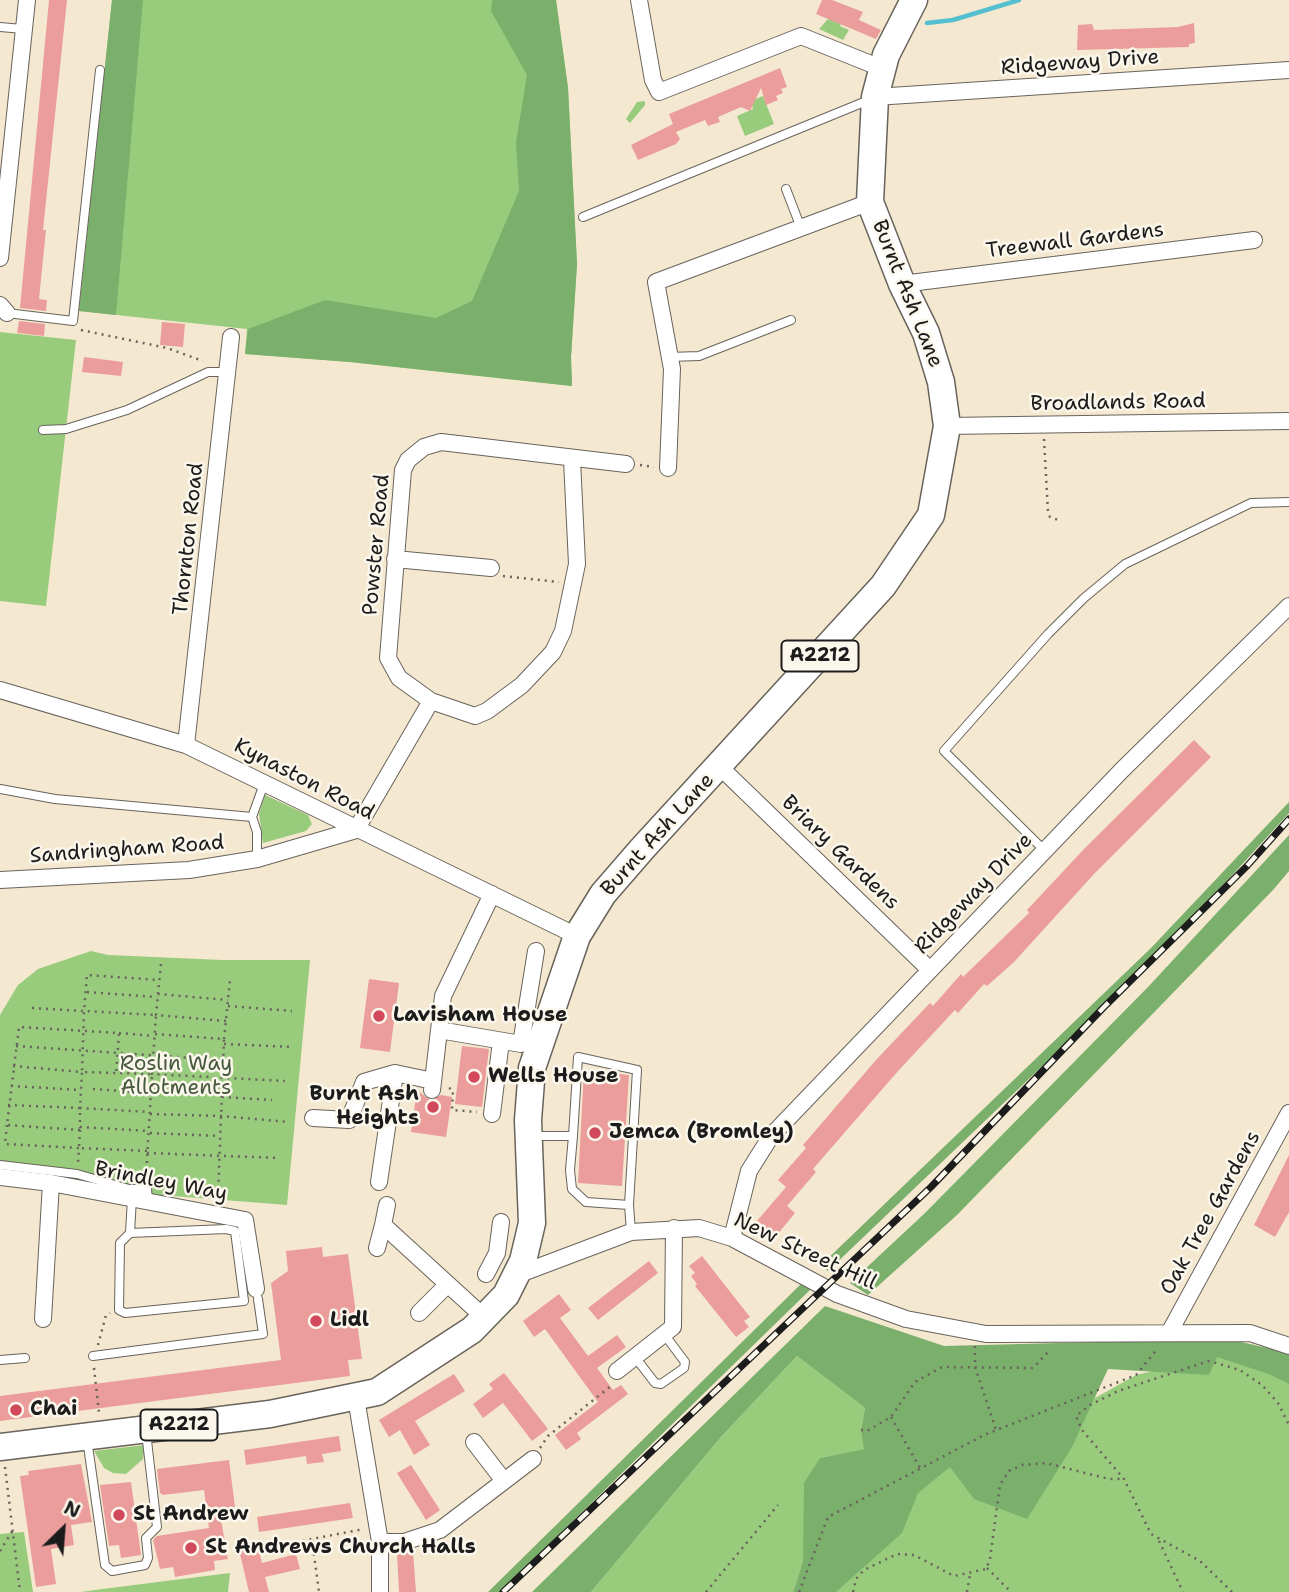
<!DOCTYPE html>
<style>
body{margin:0}
#map{position:relative;width:1289px;height:1592px;overflow:hidden;background:#f5e8d1;font-family:"Shantell Sans",sans-serif}
canvas{display:block}
.north{position:absolute;left:28px;top:1494px;width:70px;height:70px;-webkit-text-stroke:5px #fbf7ec;paint-order:stroke;rotate:25deg;font-size:19px;font-weight:700;line-height:28px;text-align:center;color:#1c1c1c}
.north::after{content:'';display:block;margin:auto;width:24px;height:32px;background:#1c1c1c;clip-path:polygon(50% 0,100% 100%,50% 72%,0 100%)}
</style>
<div id="map">
<canvas width="1289" height="1592"></canvas>
<div class="north">N</div>
</div>
<script>
const ctx = document.querySelector('canvas').getContext('2d');
ctx.lineJoin = 'round';
function paint(path, color) { ctx.fillStyle = color; ctx.fill(path, 'evenodd'); }
const shape = rows => new Path2D(rows.map(r => 'M' + r).join(''));
function trace(path, color, width, dash) { ctx.strokeStyle = color; ctx.lineWidth = width; ctx.lineCap = dash ? 'butt' : 'round'; ctx.setLineDash(dash || []); ctx.stroke(path); }
function drawText(font, color, halo, rows, align = 'center') {
  ctx.font = font + ' "Shantell Sans",sans-serif'; ctx.lineWidth = 5; ctx.setLineDash([]); ctx.textBaseline = 'middle'; ctx.strokeStyle = halo; ctx.fillStyle = color; for (const [text, x, y, turn = 0] of rows) {
    ctx.save(); ctx.translate(x, y); ctx.rotate((+turn || 0) * Math.PI / 180); ctx.textAlign = isNaN(turn) ? turn : align; if (halo) ctx.strokeText(text, 0, 0); ctx.fillText(text, 0, 0); ctx.restore();
  }
}
const green = shape([
 [112,0,556,0,568,88,577,264,571,357,572,386,350,362,245,354,247,329,79,311],
 [828,19,842,22,840,26,849,30,843,40,819,29],
 [763,96,774,124,745,136,737,116,753,109,751,101],
 [645,101,645,105,630,123,626,119,637,102],
 [0,332,76,340,46,606,0,601],
 [265,795,308,815,312,824,306,831,263,843,259,814],
 [91,951,108,955,222,960,310,960,287,1205,147,1194,84,1180,0,1169,0,1015,18,985,38,969],
 [797,1356,865,1408,861,1430,865,1449,820,1458,805,1529,803,1561,793,1592,591,1592,721,1437],
 [1219,1356,1289,1364,1289,1592,808,1592,949,1462,1063,1416,1136,1375],
 [145,1445,143,1459,126,1474,113,1473,104,1468,94,1451],
 [24,1532,33,1592,0,1592,0,1534],
 [230,1573,228,1592,81,1592,102,1589]
]);
const forest = shape([
 [112,0,143,0,116,315,79,311],
 [492,0,556,0,568,88,577,264,571,357,572,386,350,362,245,354,248,329,325,300,436,318,472,301,519,191,516,142,527,75,491,11],
 [1289,802,1289,813,1226,882,1055,1054,828,1271,820,1266,1151,948],
 [1289,835,1289,871,1273,890,957,1215,868,1295,850,1283,925,1213,1148,987],
 [802,1283,811,1289,500,1592,488,1592],
 [825,1306,944,1346,1215,1339,1237,1341,1289,1353,1289,1384,1269,1374,1217,1357,1209,1375,1108,1369,1072,1447,1027,1519,974,1499,950,1467,918,1493,902,1533,836,1592,793,1592,803,1561,804,1483,820,1458,864,1449,861,1430,865,1408,797,1356,721,1437,591,1592,532,1592]
]);
const stream = shape([
 [927,23,953,20,1019,0]
]);
const building = shape([
 [49,0,67,0,43,230,46,230,39,299,47,300,46,311,20,308],
 [822,0,832,0,863,12,859,20,881,30,876,39,816,14],
 [1194,23,1195,43,1189,44,1189,47,1077,50,1078,25,1092,24,1094,30,1178,27],
 [780,68,787,87,781,89,783,93,776,96,778,100,766,105,761,88,750,111,741,107,718,117,720,122,708,126,705,120,676,132,680,139,676,144,638,160,631,145,673,124,669,114],
 [19,321,45,324,44,336,17,333],
 [162,322,185,324,183,347,160,345],
 [84,357,123,362,121,376,82,372],
 [1194,740,1211,757,1094,874,1014,962,987,986,984,984,958,1013,955,1010,899,1070,813,1169,816,1172,787,1206,795,1213,776,1236,757,1221,786,1187,778,1180,806,1148,803,1145,876,1060,930,1003,933,1006,961,974,963,977,1029,913,1027,910,1085,848],
 [369,979,399,983,390,1052,360,1048],
 [462,1046,489,1049,482,1107,455,1104],
 [584,1070,629,1075,622,1186,578,1183],
 [417,1090,430,1100,441,1095,452,1097,446,1137,411,1132],
 [1289,1155,1289,1212,1275,1237,1254,1225],
 [322,1247,323,1257,348,1254,362,1359,348,1360,350,1376,0,1421,0,1396,281,1360,271,1283,288,1271,286,1251],
 [702,1256,750,1317,744,1321,749,1327,736,1337,695,1286,697,1284,691,1276,695,1273,689,1266],
 [649,1261,658,1273,598,1320,588,1308],
 [559,1294,571,1310,560,1318,588,1356,617,1335,626,1347,597,1368,613,1390,621,1385,628,1394,577,1433,581,1439,566,1450,555,1435,598,1402,545,1329,534,1337,523,1321],
 [504,1373,548,1429,532,1441,503,1403,483,1418,473,1404,493,1389,489,1384],
 [454,1374,465,1391,415,1421,430,1445,414,1455,400,1430,389,1437,379,1420],
 [339,1436,341,1451,322,1454,324,1462,307,1464,306,1456,246,1465,244,1450],
 [229,1460,235,1507,230,1508,232,1518,221,1520,228,1559,214,1561,215,1570,175,1577,173,1567,160,1569,153,1540,157,1536,209,1528,204,1490,163,1495,160,1493,157,1469],
 [81,1464,92,1522,71,1525,74,1545,51,1549,56,1584,36,1587,20,1476,29,1475,28,1471],
 [411,1465,440,1510,426,1520,397,1473],
 [131,1482,141,1555,121,1558,119,1545,109,1546,100,1485],
 [350,1503,353,1518,259,1532,257,1517],
 [258,1546,262,1563,296,1554,300,1569,265,1577,269,1592,249,1592,239,1550],
 [413,1552,416,1592,399,1592,397,1553]
]);
const path = shape([
 [81,330,167,348,203,361],
 [1044,439,1048,512,1050,517,1058,520],
 [640,465,654,467],
 [503,576,559,582],
 [87,992,157,997],
 [158,994,161,964],
 [228,1006,292,1011],
 [32,1008,84,1011,87,975,159,980],
 [226,1021,156,1015,158,994,228,1000],
 [119,1033,154,1036],
 [155,1034,224,1039,218,1196,200,1194],
 [224,1039,230,980],
 [224,1044,293,1047],
 [16,1046,222,1060],
 [13,1066,82,1072,80,1108,150,1112],
 [11,1086,81,1090],
 [449,1088,453,1090,452,1110,477,1112],
 [93,1089,151,1093],
 [222,1097,272,1100],
 [8,1105,80,1108,80,1127,149,1131],
 [150,1114,221,1116,289,1122],
 [7,1125,5,1144,79,1148,78,1163],
 [80,1130,7,1125,19,1027,119,1033,116,1073],
 [80,1130,79,1148,148,1151],
 [150,1133,220,1136],
 [147,1153,279,1158],
 [103,1168,145,1176],
 [146,1177,152,1074,82,1072,84,1011,156,1015,152,1074,285,1081],
 [98,1345,106,1315,110,1313],
 [975,1346,975,1367,996,1430],
 [94,1368,99,1413],
 [891,1417,920,1468],
 [861,1430,867,1431,891,1417,915,1382,942,1367,1033,1368,1050,1350],
 [540,1448,548,1436,611,1386],
 [5,1467,20,1592],
 [312,1540,319,1592],
 [1159,1541,1183,1592],
 [275,1546,364,1529],
 [0,1551,13,1530],
 [987,1568,1011,1592],
 [706,1592,778,1505],
 [799,1592,828,1517,984,1435,1136,1375,1158,1348],
 [853,1592,856,1579,864,1570,897,1554,914,1555,954,1576,986,1569,990,1559,1000,1485,1009,1471,1022,1465,1046,1463,1109,1479,1124,1479],
 [967,1592,970,1575],
 [1232,1592,1200,1561,1151,1534,1124,1479,1082,1430,1076,1416,1090,1405,1118,1391,1209,1361,1240,1370,1262,1385,1278,1403,1289,1425]
]);
const service = shape([
 [0,27,23,29],
 [786,189,801,228],
 [583,217,869,100],
 [7,313,73,321,100,70],
 [669,357,699,356,791,320],
 [43,430,66,429,127,410,208,372,227,372],
 [0,789,55,799,252,817],
 [1045,851,944,751,1048,634,1084,598,1125,564,1251,503,1289,502],
 [257,859,257,832,252,817,265,781],
 [534,1136,573,1136,578,1057,637,1070,629,1205,586,1202,572,1189,570,1170,573,1136],
 [0,1165,77,1174,129,1189,147,1189,148,1201],
 [629,1205,631,1232],
 [130,1233,226,1229,235,1231,244,1301,125,1313,119,1310,120,1243,130,1233,132,1198],
 [93,1356,263,1334,258,1299],
 [635,1357,655,1383,661,1384,684,1368,685,1362,664,1334],
 [0,1360,25,1358],
 [87,1439,105,1565,112,1571,145,1565,148,1558,146,1538,157,1527,146,1432]
]);
const minor = shape([
 [639,0,653,80,659,92,801,36,881,68],
 [875,97,1289,70],
 [0,258,27,0],
 [902,284,1254,240],
 [0,305,7,313],
 [947,426,1289,421],
 [572,460,577,564,563,631,553,652,522,685,487,711,475,716,431,701,399,678,388,658,403,470,408,460,424,447,441,442,626,464],
 [668,468,672,369,656,282,870,202],
 [395,559,491,568],
 [0,690,186,745,577,936],
 [186,745,231,337],
 [720,767,930,970],
 [356,830,431,701],
 [0,880,189,870,257,859,356,830],
 [439,1030,521,1044,536,951],
 [432,1090,443,996,492,894],
 [492,1114,501,1041],
 [313,1118,349,1120,364,1082,395,1073],
 [0,1177,51,1183,245,1220,256,1289],
 [379,1182,395,1073,433,1081],
 [387,1205,383,1225,486,1319],
 [732,1238,749,1171,771,1136,1122,770,1289,606],
 [377,1248,383,1225],
 [486,1274,497,1253,501,1222],
 [517,1275,631,1232,699,1228,732,1238,837,1294,906,1319,986,1334,1250,1333,1289,1346],
 [419,1313,448,1284],
 [43,1319,51,1183],
 [1169,1333,1289,1113],
 [617,1371,673,1327,674,1228],
 [356,1398,380,1542,380,1592],
 [474,1442,504,1481],
 [380,1542,404,1542,440,1530,533,1459]
]);
const primary = shape([
 [0,1447,270,1414,377,1392,472,1330,506,1295,523,1261,532,1223,528,1120,532,1068,577,936,603,894,642,849,883,586,931,515,947,426,941,382,926,333,902,284,870,202,875,97,886,55,914,0]
]);
const rail = shape([
 [503,1592,931,1187,1104,1007,1247,866,1289,819]
]);
const markers = [
 [379,1016,7,"#d1495b"],
 [474,1077,7,"#d1495b"],
 [433,1107,7,"#d1495b"],
 [595,1133,7,"#d1495b"],
 [316,1321,7,"#d1495b"],
 [16,1410,7,"#d1495b"],
 [119,1515,7,"#d1495b"],
 [191,1548,7,"#d1495b"]
];
const shields = [
 [820,656,77],
 [179,1425,77]
];
const shieldNames = [
 ["A2212",820,656],
 ["A2212",179,1425]
];
const streetNames = [
 ["Ridgeway Drive",1080,63,-4],
 ["Treewall Gardens",1075,241,-7],
 ["Burnt Ash Lane",907,294,68],
 ["Broadlands Road",1118,403,-1],
 ["Thornton Road",189,539,-84],
 ["Powster Road",377,545,-85],
 ["Kynaston Road",304,780,27],
 ["Burnt Ash Lane",658,835,-48],
 ["Sandringham Road",127,850,-4],
 ["Briary Gardens",840,853,44],
 ["Ridgeway Drive",974,894,-46],
 ["Brindley Way",161,1182,11],
 ["Oak Tree Gardens",1211,1213,-61],
 ["New Street Hill",805,1252,25]
];
const poiNames = [
 ["Lavisham House",393,1016],
 ["Wells House",488,1077],
 ["Burnt Ash",419,1095,"right"],
 ["Heights",419,1119,"right"],
 ["Jemca (Bromley)",609,1133],
 ["Lidl",330,1321],
 ["Chai",30,1410],
 ["St Andrew",133,1515],
 ["St Andrews Church Halls",205,1548]
];
const parkNames = [
 ["Roslin Way",176,1065],
 ["Allotments",176,1089]
];
paint(green, '#98cc7c');
paint(forest, '#7ab06c');
trace(stream, '#54bfce', 4.5);
paint(building, '#ea9d9a');
trace(service, '#68635b', 10);
trace(minor, '#68635b', 18);
trace(primary, '#68635b', 29);
trace(path, '#68635b', 2.5, [2, 5]);
trace(service, '#fff', 8);
trace(minor, '#fff', 16);
trace(primary, '#fff', 26);
trace(rail, '#1c1c1c', 7);
trace(rail, '#fbf7ec', 4.5, [13]);
for (const [x, y, r, color] of markers) { const dot = new Path2D(); dot.arc(x, y, r, 0, 2 * Math.PI); ctx.fillStyle = color; ctx.fill(dot); trace(dot, '#fbf7ec', 2.5); }
for (const [x, y, w] of shields) { const box = new Path2D(); box.roundRect(x - w / 2, y - 15.5, w, 31, 5); ctx.fillStyle = '#fbf7ec'; ctx.fill(box); trace(box, '#1c1c1c', 2); }
drawText('bold 19px', '#1c1c1c', null, shieldNames);
drawText('21px', '#1c1c1c', '#fbf7ec', streetNames);
drawText('bold 21px', '#1c1c1c', '#fbf7ec', poiNames, 'left');
drawText('21px', '#475a3e', '#fbf7ec', parkNames);
</script>
